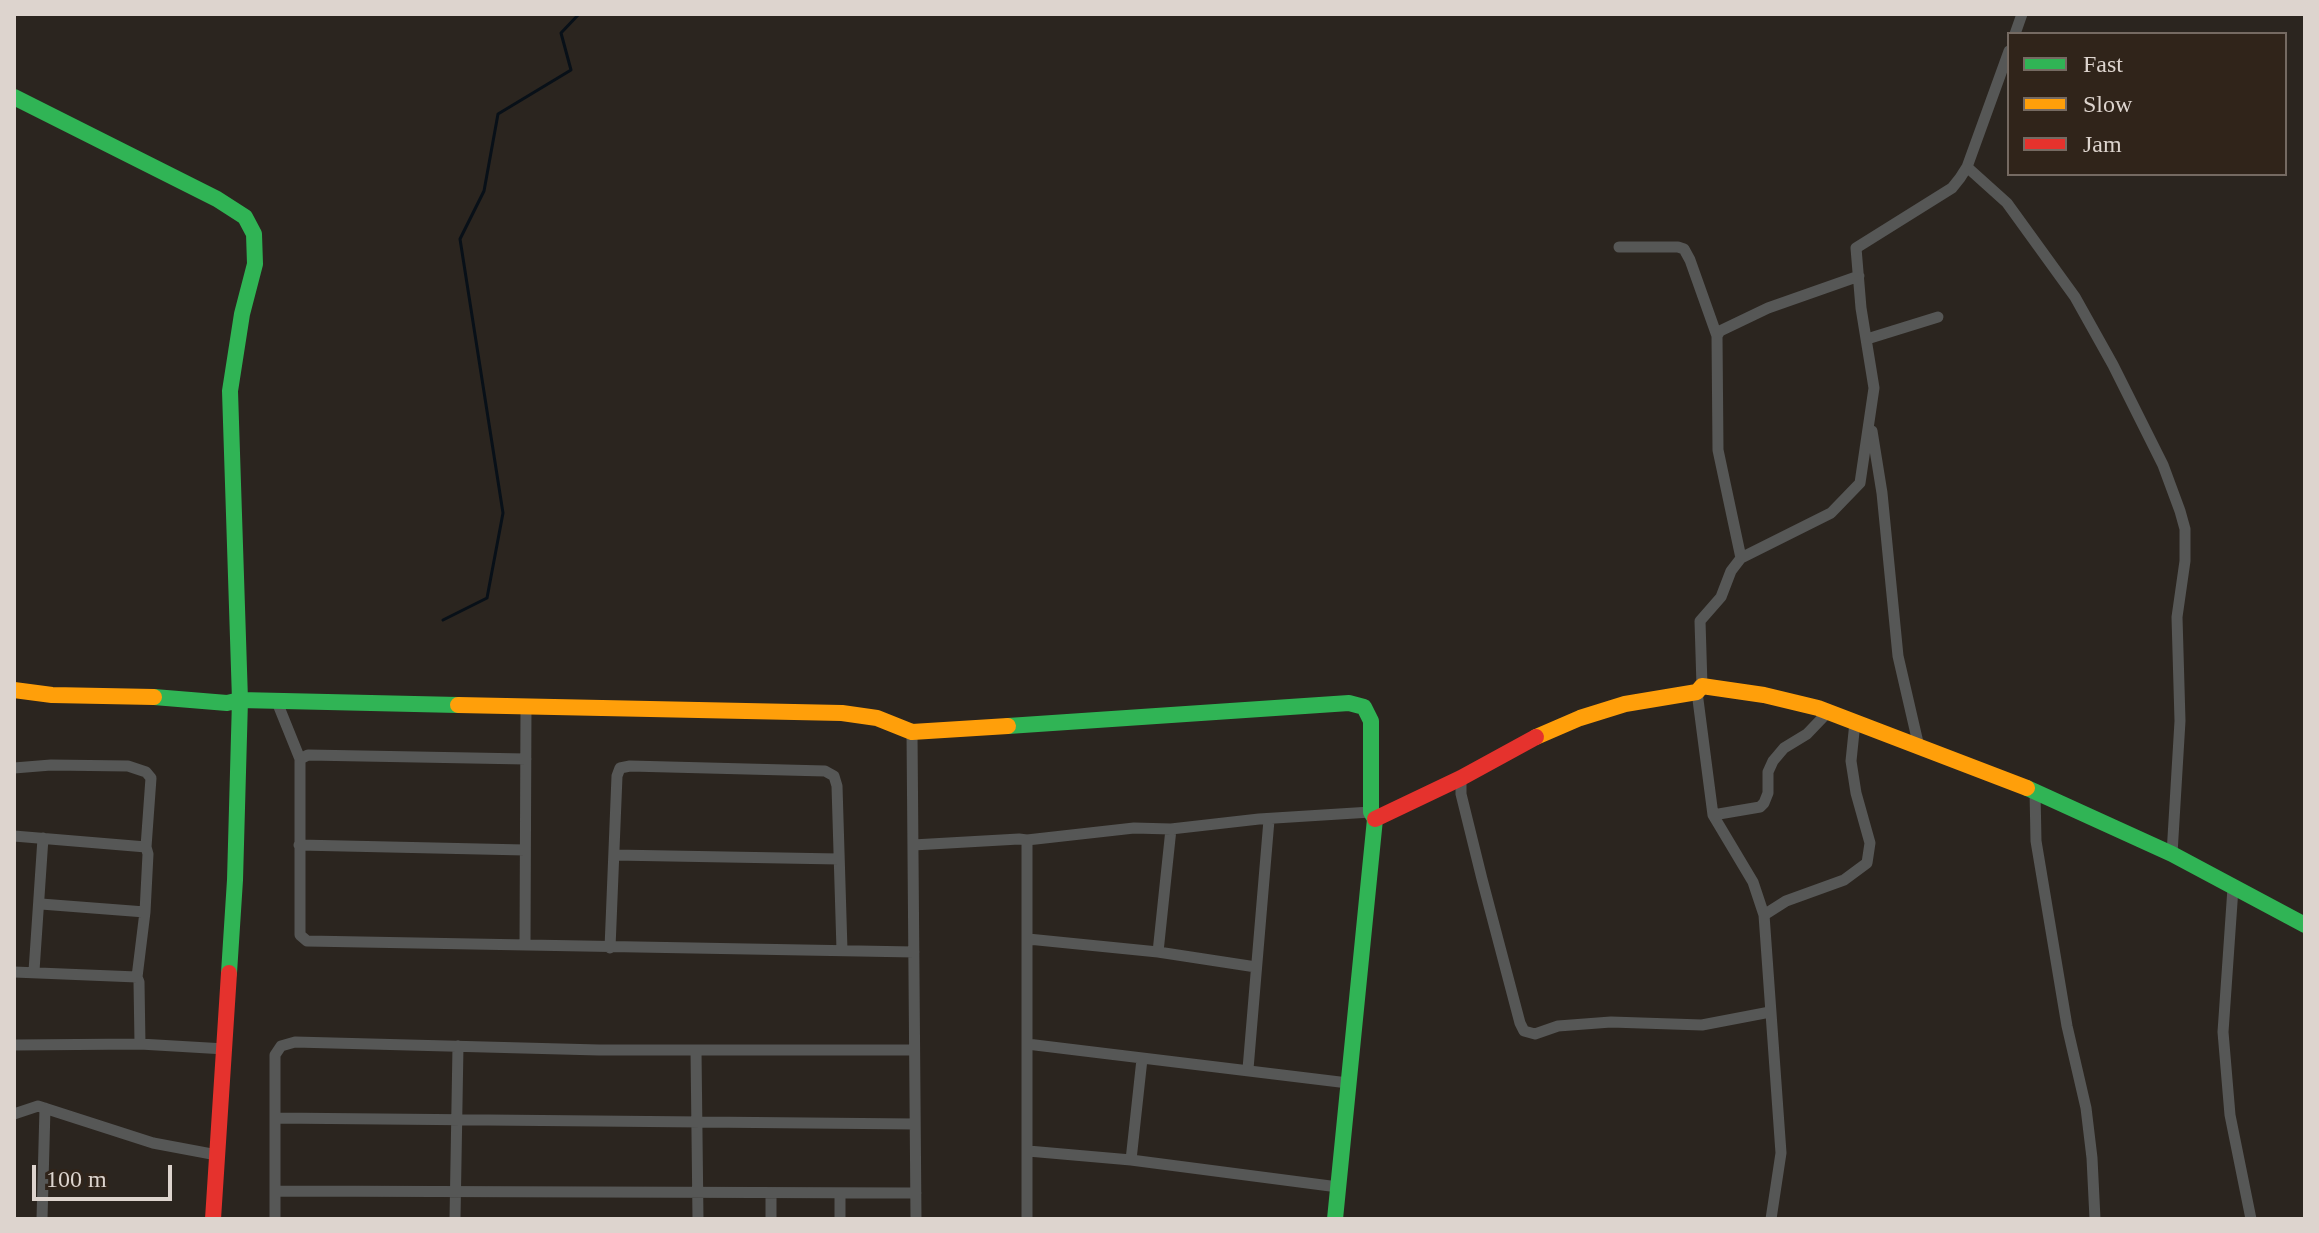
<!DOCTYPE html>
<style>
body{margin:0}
#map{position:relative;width:2319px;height:1233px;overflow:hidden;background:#2b251f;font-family:"Times New Roman",serif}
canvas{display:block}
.frame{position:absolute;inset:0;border:16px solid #ddd4ce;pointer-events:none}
.legend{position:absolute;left:2007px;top:32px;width:280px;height:144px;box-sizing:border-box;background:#30241a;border:2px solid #756a62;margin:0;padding:10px 14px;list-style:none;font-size:24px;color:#ddd4ce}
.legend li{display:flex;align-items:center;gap:16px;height:40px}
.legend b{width:40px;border:2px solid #756a62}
.scale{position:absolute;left:32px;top:1165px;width:140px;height:36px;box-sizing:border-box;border:4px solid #ddd4ce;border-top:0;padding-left:10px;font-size:24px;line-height:28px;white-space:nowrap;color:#ddd4ce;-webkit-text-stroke:6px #30241a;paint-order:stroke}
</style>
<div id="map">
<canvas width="2319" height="1233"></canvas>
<div class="frame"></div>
<ul class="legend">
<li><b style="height:10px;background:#30b455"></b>Fast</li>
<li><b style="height:10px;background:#ff9f0a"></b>Slow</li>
<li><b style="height:10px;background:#e5322d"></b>Jam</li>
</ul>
<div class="scale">100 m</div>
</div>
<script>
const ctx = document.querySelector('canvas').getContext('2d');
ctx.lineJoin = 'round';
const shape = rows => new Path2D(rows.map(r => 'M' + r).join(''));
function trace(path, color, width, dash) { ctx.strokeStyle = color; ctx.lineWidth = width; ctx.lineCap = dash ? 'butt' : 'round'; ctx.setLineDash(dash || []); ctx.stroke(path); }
const stream = shape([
 [443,620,487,598,503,513,460,239,484,191,498,114,571,70,561,33,579,14]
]);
const street = shape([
 [2015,34,2022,14],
 [1967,167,2007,203,2075,297,2113,365,2163,465,2180,511,2185,529,2185,561,2177,617,2180,721,2172,854],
 [1619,247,1678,247,1684,249,1690,260,1717,336,1718,450,1741,558],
 [1717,336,1720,331,1768,308,1859,276],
 [1867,339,1938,317],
 [1872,431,1882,493,1898,656,1919,747],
 [1702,686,1700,621,1721,597,1731,571,1741,558,1831,513,1860,483,1874,388,1861,308,1856,248,1952,188,1960,178,1967,167,2009,51],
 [1697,692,1713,815,1753,882,1764,915,1781,1153,1771,1219],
 [277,702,300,759],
 [912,732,916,1219],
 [526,759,308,755,300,759,300,935,307,941,914,952],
 [14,768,51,765,128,766,146,772,151,778,146,847,148,854,145,912,137,977,139,982,140,1044],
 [1461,778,1461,794,1482,879,1520,1023,1524,1031,1535,1034,1558,1026,1611,1022,1702,1025,1770,1012],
 [2035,791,2036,841,2067,1026,2086,1108,2092,1158,2095,1219],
 [1713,815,1760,807,1764,803,1768,793,1768,772,1773,761,1784,748,1807,734,1828,712],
 [14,836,146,847],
 [299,845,525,850],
 [913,845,1019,839,1027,840,1134,828,1171,829,1259,819,1371,812],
 [614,855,839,859],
 [2233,888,2223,1032,2230,1115,2251,1219],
 [41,904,145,912],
 [1764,915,1786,901,1844,880,1867,863,1870,843,1856,793,1851,761,1855,722],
 [1028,939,1158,952,1256,967],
 [525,945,526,706],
 [610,948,617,776,620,768,630,766,825,771,834,776,837,786,842,950],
 [1158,952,1171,829],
 [34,971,43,838],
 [14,972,137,977],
 [1027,1044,1348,1083],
 [14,1045,140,1044,225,1049],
 [696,1050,698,1219],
 [1248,1069,1269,820],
 [14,1114,38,1106,153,1143,217,1155],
 [275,1118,915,1124],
 [1028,1151,1131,1160,1338,1187],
 [1131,1160,1142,1059],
 [275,1191,916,1193],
 [771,1194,771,1219],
 [42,1219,45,1108],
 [275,1219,275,1055,281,1046,295,1042,599,1050,914,1050],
 [455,1219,458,1046],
 [840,1219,840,1194],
 [1027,1219,1027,840]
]);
const fast = shape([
 [14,97,217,199,245,217,254,234,255,264,242,314,230,391,240,700,227,703,154,697],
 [1008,726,1349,703,1364,707,1371,721,1371,812,1375,819,1335,1219],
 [2027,788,2172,854,2305,925],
 [229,973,235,880,240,700,458,705]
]);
const slow = shape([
 [14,690,52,695,154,697],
 [458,705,842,713,877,718,912,732,1008,726],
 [1536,737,1580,718,1625,704,1697,692,1702,686,1764,695,1818,708,2027,788]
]);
const jam = shape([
 [1375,819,1461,778,1536,737],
 [213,1219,229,973]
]);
trace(stream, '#081018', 3);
trace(street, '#565756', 11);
trace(fast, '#30b455', 16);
trace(slow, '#ff9f0a', 16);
trace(jam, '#e5322d', 16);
</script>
